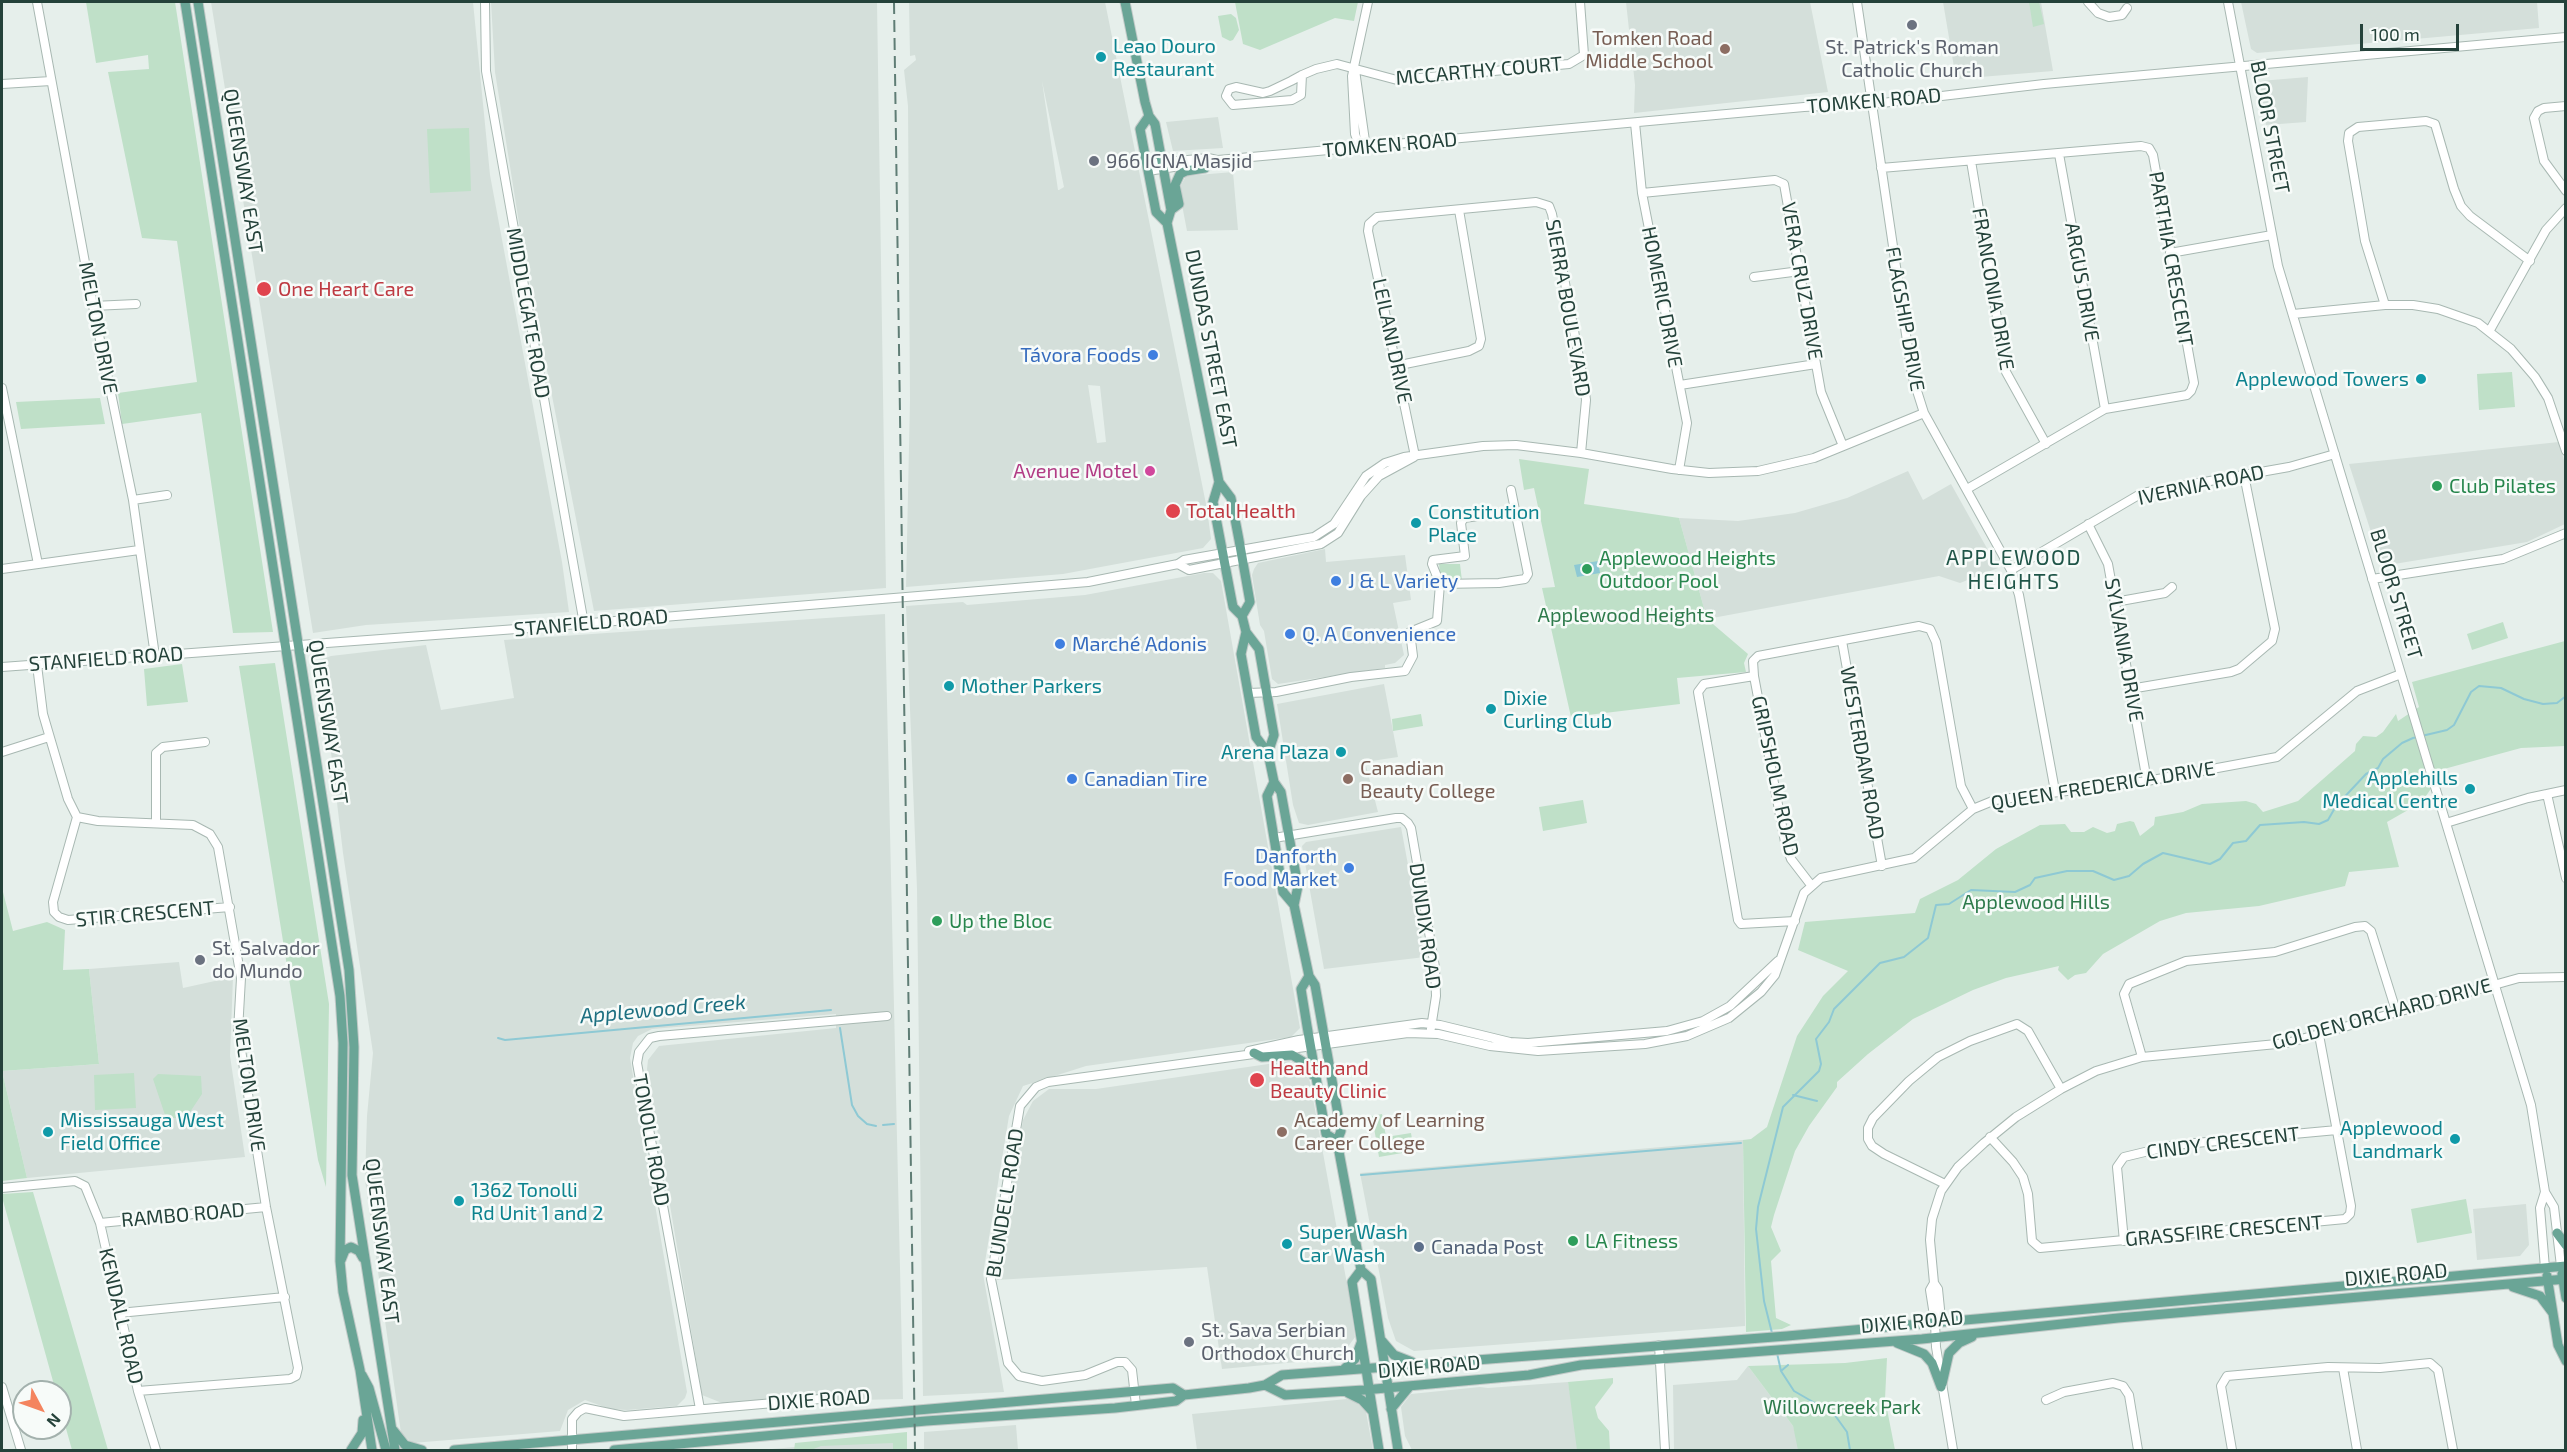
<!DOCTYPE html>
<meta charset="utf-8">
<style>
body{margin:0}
#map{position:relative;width:2567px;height:1452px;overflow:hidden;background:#e6efeb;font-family:"Exo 2",sans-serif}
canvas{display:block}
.frame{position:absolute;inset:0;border:3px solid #24423a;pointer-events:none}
.north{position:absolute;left:12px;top:1380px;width:60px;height:60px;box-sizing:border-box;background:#f7fbf9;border:2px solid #a3b1ad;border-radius:50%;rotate:131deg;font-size:16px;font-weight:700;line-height:24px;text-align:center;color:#24423a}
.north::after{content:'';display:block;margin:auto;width:21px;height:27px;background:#f4845f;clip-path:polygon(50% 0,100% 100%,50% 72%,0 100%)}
.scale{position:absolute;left:2360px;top:24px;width:99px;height:27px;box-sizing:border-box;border:3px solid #24423a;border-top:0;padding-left:8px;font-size:18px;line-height:21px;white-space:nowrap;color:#24423a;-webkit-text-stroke:4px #f7fbf9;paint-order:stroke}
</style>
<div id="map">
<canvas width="2567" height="1452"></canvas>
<div class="frame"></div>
<div class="north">N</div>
<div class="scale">100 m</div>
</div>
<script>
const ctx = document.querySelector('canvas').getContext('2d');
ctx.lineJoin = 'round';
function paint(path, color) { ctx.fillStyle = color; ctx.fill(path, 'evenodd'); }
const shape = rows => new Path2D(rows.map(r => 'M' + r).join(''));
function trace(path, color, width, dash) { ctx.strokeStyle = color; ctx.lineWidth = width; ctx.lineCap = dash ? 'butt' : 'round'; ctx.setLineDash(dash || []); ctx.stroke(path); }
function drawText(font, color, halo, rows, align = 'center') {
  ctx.font = font + ' "Exo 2",sans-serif'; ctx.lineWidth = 5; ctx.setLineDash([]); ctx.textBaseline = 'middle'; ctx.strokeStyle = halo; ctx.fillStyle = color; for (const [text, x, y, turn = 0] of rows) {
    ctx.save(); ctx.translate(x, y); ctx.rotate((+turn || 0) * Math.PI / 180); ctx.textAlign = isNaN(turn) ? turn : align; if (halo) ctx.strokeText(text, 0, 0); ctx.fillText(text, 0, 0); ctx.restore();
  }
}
const built = shape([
 [211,2,473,2,490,175,562,562,569,612,366,625,313,633],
 [491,2,877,2,886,588,594,611,522,242,495,72],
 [909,2,1105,2,1207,509,1211,539,1203,548,1063,574,906,587,910,400,908,106,904,70,916,60,915,55,910,56],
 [1042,81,1064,187,1059,190,1058,190],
 [1088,385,1100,386,1106,442,1097,443],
 [1626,2,1810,2,1828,92,1634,113,1635,85],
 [1943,2,2041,2,2053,71,1956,79],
 [2241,2,2537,2,2539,28,2257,53,2251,49],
 [2308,77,2306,122,2266,125,2260,81],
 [1218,117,1223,148,1173,151,1166,122],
 [1233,172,1238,230,1187,231,1179,189,1186,176],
 [2559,442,2565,464,2565,524,2527,542,2382,566,2349,464],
 [1908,471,1923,500,1951,484,1998,568,1960,583,1939,576,1707,619,1679,518,1738,521,1795,513,1847,498],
 [1325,549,1326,562,1405,555,1411,600,1393,603,1404,655,1395,663,1385,665,1385,668,1278,684,1272,679,1264,631,1260,625,1252,575,1254,569,1258,563],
 [1204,573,1213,573,1221,581,1300,1028,1291,1037,1086,1066,1023,1086,1009,1116,983,1274,1004,1392,923,1396,917,889,906,606,963,602,967,605,1085,595],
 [885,614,903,1399,722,1403,702,1395,647,1069,648,1060,659,1046,836,1028,836,1014,652,1029,638,1036,633,1043,630,1058,687,1392,685,1398,677,1406,627,1410,610,1409,585,1400,568,1410,560,1431,412,1443,401,1433,365,1180,367,1116,373,1053,343,853,320,660,331,656,426,645,441,710,514,698,504,640],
 [1384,684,1398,757,1365,762,1378,812,1308,825,1299,823,1293,805,1277,704],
 [1401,827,1425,957,1324,969,1302,846,1306,842],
 [179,962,183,988,233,977,230,1056,245,1157,27,1178,2,1071,99,1064,89,969],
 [1289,1061,1304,1069,1310,1082,1349,1295,1355,1337,1340,1358,1222,1369,1207,1267,997,1280,1023,1120,1033,1101,1049,1089,1096,1089],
 [1743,1140,1745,1326,1414,1351,1396,1341,1388,1318,1360,1173],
 [2526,1204,2529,1245,2520,1256,2477,1260,2473,1209],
 [1748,1366,1793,1426,1800,1450,1674,1450,1673,1385,1737,1380],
 [1568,1382,1580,1450,1412,1450,1405,1436,1401,1407,1411,1394,1480,1387,1488,1388],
 [1347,1399,1356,1402,1366,1412,1373,1450,1197,1450,1192,1414],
 [1016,1425,1018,1450,924,1450,924,1432],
 [901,1438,901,1450,760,1450]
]);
const green = shape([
 [86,2,175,2,273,632,233,633,201,413,122,424,118,393,197,382,177,241,142,238,108,72,149,69,148,55,96,63],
 [1235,2,1358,2,1354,21,1335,18,1260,50,1243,44],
 [2029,2,2039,2,2044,24,2033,27],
 [1231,14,1236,18,1239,30,1233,40,1230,41,1222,37,1218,16],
 [469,128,471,191,430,193,427,129],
 [2512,372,2515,407,2479,410,2477,374],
 [100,398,105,424,21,429,16,402],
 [1519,459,1589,469,1584,504,1679,518,1707,619,1748,654,1744,663,1746,672,1677,678,1680,704,1571,717,1542,588,1555,587,1534,488,1524,490],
 [1439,564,1460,564,1462,581,1441,583],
 [2503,622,2508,638,2472,650,2467,634],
 [2565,641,2565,746,2521,748,2444,769,2422,802,2387,822,2399,867,2349,872,2345,886,2259,906,2186,913,2160,921,2103,954,2086,973,2075,975,2068,980,2058,970,2059,966,2006,978,1973,990,1913,1019,1868,1054,1837,1082,1837,1087,1809,1126,1795,1151,1774,1215,1771,1227,1781,1251,1771,1261,1776,1318,1791,1325,1782,1329,1746,1332,1743,1140,1751,1139,1767,1127,1797,1036,1823,996,1848,971,1798,950,1805,922,1915,913,1920,899,1958,880,1996,849,2040,825,2065,824,2071,832,2084,832,2093,827,2107,833,2115,831,2117,824,2130,821,2134,822,2140,836,2154,825,2155,817,2183,812,2202,804,2246,801,2256,804,2263,812,2298,801,2355,751,2356,744,2363,736,2376,737,2383,732,2396,714,2398,721,2419,707,2412,682],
 [275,663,329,1004,326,1187,318,1160,239,666],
 [182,664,188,702,147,706,144,669],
 [1421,714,1423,726,1393,731,1392,719],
 [1583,800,1587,823,1543,831,1539,807],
 [2,888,13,931,47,922,65,930,63,970,89,969,99,1064,2,1071,27,1178,2,1181],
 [134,1073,136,1108,95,1110,94,1075],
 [158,1074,201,1076,202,1094,188,1115,183,1118,166,1118,153,1079],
 [1382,1114,1386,1137,1411,1133,1414,1151,1379,1157,1372,1116],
 [33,1192,108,1450,72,1450,60,1407,60,1392,56,1392,2,1197,2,1194],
 [2466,1199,2472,1233,2417,1243,2411,1209],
 [1887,1358,1885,1399,1895,1450,1798,1450,1793,1426,1748,1366,1845,1363],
 [1613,1378,1613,1383,1595,1407,1598,1418,1609,1431,1610,1450,1577,1450,1568,1382],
 [907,1432,907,1450,893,1450,893,1443,821,1446,811,1450,794,1450,795,1443]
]);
const water = shape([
 [1598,561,1600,573,1577,577,1574,565]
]);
const stream = shape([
 [840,1028,852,1105,858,1116,867,1124,876,1126],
 [498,1038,505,1040,831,1010],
 [1793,1095,1817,1101],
 [883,1125,894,1124],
 [1361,1175,1741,1143],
 [1772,1333,1764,1301,1756,1229,1758,1207,1783,1107,1819,1071,1821,1064,1816,1039,1829,1022,1834,1009,1880,963,1904,957,1928,938,1936,905,1949,904,1971,890,2015,892,2030,885,2035,878,2067,871,2093,871,2114,880,2129,876,2143,864,2163,853,2210,864,2220,859,2233,843,2246,841,2260,825,2304,822,2319,824,2328,820,2336,806,2366,774,2378,768,2383,759,2402,743,2413,738,2447,730,2454,725,2471,692,2479,686,2501,688,2524,699,2543,704,2557,703,2566,696],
 [1777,1353,1781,1371,1794,1391,1834,1414,1847,1432,1850,1450],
 [1781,1371,1788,1365]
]);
const minor = shape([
 [37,2,93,306,133,500,155,656],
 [485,2,486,71,584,624],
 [1857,2,1912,375,1924,413,2011,570,2019,595,2055,791],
 [2088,2,2098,13,2109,17,2122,15,2127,8],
 [2228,2,2278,266,2531,1105,2545,1192,2554,1207,2561,1266],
 [1355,70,1366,148],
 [1302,75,1301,95,1292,100,1233,105,1226,96,1229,89,1236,87,1263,93,1270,91,1291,81,1302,75,1316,69,1337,64,1397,80,1569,64,1584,55,1580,2],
 [2,84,51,81],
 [2566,106,2544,108,2538,111,2534,118,2544,161,2566,191],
 [1635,123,1642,193,1687,423,1679,470],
 [1360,148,1355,134,1352,76,1368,2],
 [2059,154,2105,409],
 [1971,161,2006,372,2046,444],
 [1147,164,1208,158,1217,160],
 [1881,168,2141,146,2149,148,2153,155,2194,383,2191,391,2187,395,2105,409,1967,489],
 [1148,171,1218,160,1804,107,1882,103,2044,84,2566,37],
 [1642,193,1775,180,1784,184,1821,392,1843,446],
 [2170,253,2272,235],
 [1754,277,1800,271],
 [2385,305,2365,241,2348,141,2349,133,2358,127,2426,121,2435,124,2454,189,2461,206,2470,216,2530,261],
 [93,306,136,304],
 [2293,314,2385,305,2413,305,2438,309,2478,323,2511,349,2535,377,2548,398,2566,451],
 [2490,330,2546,230,2566,208],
 [1395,366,1469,351,1479,346,1481,339,1459,210],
 [1680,385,1816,364],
 [2,388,38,564],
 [1415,456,1368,231,1369,224,1377,217,1536,202,1549,206,1552,214,1584,384,1586,400,1581,453],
 [133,500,167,495],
 [2088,524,2108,564,2147,781],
 [1178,564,1189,570,1321,544,1338,533,1361,496,1379,476,1414,457],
 [2,569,139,550],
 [2011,570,2142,493,2289,467,2335,454],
 [2372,579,2503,559,2566,533],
 [1440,584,1499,583,1525,579,1528,574,1511,490],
 [2115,602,2165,593,2172,587],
 [1842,641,1882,866],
 [37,665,43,714,68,799,77,817,98,821,193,825,210,834,218,847,241,978,238,1031,266,1207,298,1368,296,1376,290,1379,138,1391],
 [2,667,530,628,1088,582,1178,564,1184,560,1314,537,1334,524,1366,476,1385,463,1404,457,1483,446,1516,445,1581,453,1672,469,1709,473,1758,471,1814,458,1924,413],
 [1754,676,1704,684,1698,692,1738,920,1741,924,1795,921],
 [2130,689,2231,672,2239,669,2272,641,2275,629,2244,475],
 [1248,693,1276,692,1351,677,1405,671,1413,656,1410,632,1437,621,1440,584,1432,564,1433,560,1465,556,1461,523,1464,518,1515,511],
 [2,752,49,737],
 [2547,794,2566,878],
 [77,817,53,902,54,912,59,917,68,920,230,907],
 [156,823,156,753,163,747,205,742],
 [2446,823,2528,798,2566,790],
 [1274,838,1396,818,1402,818,1408,823,1411,828,1435,967,1436,996,1431,1028],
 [1811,885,1791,859,1785,842,1754,676,1753,661,1758,656,1919,626,1930,629,1936,642,1961,786,1973,809],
 [1249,1051,1299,1040,1422,1023,1440,1025,1510,1042,1528,1043,1667,1031,1703,1021,1730,1006,1778,961],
 [2142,1057,2124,994,2129,984,2186,961,2275,952,2355,927,2365,926,2371,931,2397,1014],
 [1990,1137,2013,1162,2023,1177,2028,1194,2032,1241,2040,1248,2345,1219,2350,1214,2351,1206,2319,1035],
 [1945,1184,1884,1154,1872,1146,1868,1139,1868,1128,1873,1118,1909,1081,1938,1057,1970,1041,2017,1024,2028,1031,2061,1089],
 [2,1188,75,1181,85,1186,100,1223,138,1391,156,1450],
 [100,1223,266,1207],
 [2124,1241,2117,1167,2124,1157,2174,1145,2337,1130],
 [2545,1268,2540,1208,2545,1192],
 [1934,1283,1930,1290,1935,1322,1936,1347,1953,1450],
 [119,1313,285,1297],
 [1935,1322,1940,1309,1938,1289,1934,1283,1930,1240,1932,1219,1941,1191,1958,1167,1984,1143,2016,1117,2061,1089,2096,1071,2142,1057,2287,1043,2519,978,2566,977],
 [1659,1345,1665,1450],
 [2343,1368,2357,1450],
 [2,1387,21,1450],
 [2046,1400,2064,1392,2113,1383,2123,1386,2129,1395,2138,1450],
 [1136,1405,1132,1370,1125,1362,1117,1362,1085,1375,1042,1381,1019,1376,1008,1363,991,1279,1020,1106,1036,1087,1048,1082,1408,1033,1438,1034,1490,1046,1538,1051,1645,1044,1687,1036,1729,1018,1761,992,1775,975,1804,893,1821,878,1914,858,1973,809,1995,800,2147,781,2277,757,2357,691,2401,674],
 [700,1409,637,1063,639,1052,650,1038,659,1036,887,1016],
 [572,1450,572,1419,578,1412,585,1408,624,1416,820,1399],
 [2232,1450,2221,1386,2227,1376,2328,1367,2380,1368,2430,1363,2438,1370,2453,1450]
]);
const major = shape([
 [185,2,340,996,343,1043,340,1261,343,1292,360,1370,372,1450],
 [198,2,349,970,354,1047,352,1175,395,1450],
 [1125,2,1145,102,1149,116,1155,124,1171,210,1167,223],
 [1149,116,1140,129,1156,212,1167,223,1219,482,1231,498,1239,540,1250,602,1242,616],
 [1171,210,1179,204,1175,185,1180,174,1186,171,1205,168,1208,164],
 [1219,482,1213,502,1233,607,1242,616,1246,632,1259,649,1274,735,1268,753],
 [1246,632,1241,654,1256,737,1268,753,1274,782,1281,792,1298,886,1294,905,1309,976,1315,985,1341,1131,1337,1141,1340,1157,1361,1270,1371,1279,1398,1450],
 [1274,782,1267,796,1283,892,1294,905],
 [1309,976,1301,989,1307,1026,1326,1134,1337,1141],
 [1254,1053,1262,1057,1292,1055,1307,1064,1313,1075],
 [2557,1233,2566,1245],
 [341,1260,345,1250,351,1247,359,1251,363,1258],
 [1361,1270,1352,1282,1379,1450],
 [2562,1274,2566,1298],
 [2547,1276,2558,1345,2566,1361],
 [2513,1287,2540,1296,2552,1312],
 [1382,1341,1394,1355,1412,1362],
 [1897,1343,1924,1354,1932,1363,1941,1387],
 [1343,1370,1355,1359,1361,1343],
 [362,1375,369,1388,386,1450],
 [1942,1384,1949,1353,1959,1343,1972,1337],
 [1265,1385,1285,1395,1364,1390,1529,1375,1581,1365,1922,1339,2118,1318,2566,1279],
 [1348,1393,1362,1400,1373,1412],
 [1391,1409,1410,1386],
 [393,1430,405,1445,422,1450],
 [351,1450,362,1433,363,1420],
 [454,1450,1173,1388,1184,1395],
 [614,1450,926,1421,1115,1408,1176,1401,1184,1395,1249,1388,1265,1385,1282,1375,1787,1336,2566,1266]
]);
const rail = shape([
 [894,2,915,1450]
]);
const markers = [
 [1912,25,6,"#6b7280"],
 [1725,49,6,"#8d6e63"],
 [1101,57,6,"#0f9aa8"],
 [1094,161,6,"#6b7280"],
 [264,289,8,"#e0444e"],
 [1153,355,6,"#3f7fe0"],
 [2421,379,6,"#0f9aa8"],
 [1150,471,6,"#d1479c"],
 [2437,486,6,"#2e9e5b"],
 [1173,511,8,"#e0444e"],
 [1416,523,6,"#0f9aa8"],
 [1587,569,6,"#2e9e5b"],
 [1336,581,6,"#3f7fe0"],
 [1290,634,6,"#3f7fe0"],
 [1060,644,6,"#3f7fe0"],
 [949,686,6,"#0f9aa8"],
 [1491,709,6,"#0f9aa8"],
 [1341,752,6,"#0f9aa8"],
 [1072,779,6,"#3f7fe0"],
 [1348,779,6,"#8d6e63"],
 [2470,789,6,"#0f9aa8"],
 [1349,868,6,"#3f7fe0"],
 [937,921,6,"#2e9e5b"],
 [200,960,6,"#6b7280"],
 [1257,1080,8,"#e0444e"],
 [48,1132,6,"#0f9aa8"],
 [1282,1132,6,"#8d6e63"],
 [2455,1139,6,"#0f9aa8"],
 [459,1201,6,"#0f9aa8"],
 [1573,1241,6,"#2e9e5b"],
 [1287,1244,6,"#0f9aa8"],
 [1419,1247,6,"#5c6f8a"],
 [1189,1342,6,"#6b7280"]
];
const educationNames = [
 ["Tomken Road",1713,38,"right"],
 ["Middle School",1713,61,"right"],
 ["Canadian",1360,768],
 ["Beauty College",1360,791],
 ["Academy of Learning",1294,1120],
 ["Career College",1294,1143]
];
const cultureNames = [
 ["Leao Douro",1113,46],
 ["Restaurant",1113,69],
 ["Applewood Towers",2409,379,"right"],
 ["Constitution",1428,512],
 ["Place",1428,535],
 ["Mother Parkers",961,686],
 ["Dixie",1503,698],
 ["Curling Club",1503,721],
 ["Arena Plaza",1329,752,"right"],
 ["Applehills",2458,778,"right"],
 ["Medical Centre",2458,801,"right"],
 ["Mississauga West",60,1120],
 ["Field Office",60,1143],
 ["Applewood",2443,1128,"right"],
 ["Landmark",2443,1151,"right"],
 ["1362 Tonolli",471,1190],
 ["Rd Unit 1 and 2",471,1213],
 ["Super Wash",1299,1232],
 ["Car Wash",1299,1255]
];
const worshipNames = [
 ["St. Patrick's Roman",1912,47,"center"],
 ["Catholic Church",1912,70,"center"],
 ["966 ICNA Masjid",1106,161],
 ["St. Salvador",212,948],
 ["do Mundo",212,971],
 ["St. Sava Serbian",1201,1330],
 ["Orthodox Church",1201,1353]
];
const streetNames = [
 ["MCCARTHY COURT",1479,71,-5],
 ["TOMKEN ROAD",1874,101,-5],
 ["BLOOR STREET",2270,127,79],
 ["TOMKEN ROAD",1390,145,-5],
 ["QUEENSWAY EAST",243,171,81],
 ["PARTHIA CRESCENT",2171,259,80],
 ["VERA CRUZ DRIVE",1802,281,80],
 ["ARGUS DRIVE",2082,282,80],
 ["FRANCONIA DRIVE",1993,289,80],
 ["HOMERIC DRIVE",1662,297,79],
 ["SIERRA BOULEVARD",1568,308,80],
 ["MIDDLEGATE ROAD",528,313,80],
 ["FLAGSHIP DRIVE",1905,319,80],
 ["MELTON DRIVE",98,328,79],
 ["LEILANI DRIVE",1392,341,78],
 ["DUNDAS STREET EAST",1211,349,79],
 ["IVERNIA ROAD",2201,485,-12],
 ["BLOOR STREET",2396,594,73],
 ["STANFIELD ROAD",591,623,-5],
 ["SYLVANIA DRIVE",2124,650,80],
 ["STANFIELD ROAD",106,659,-4],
 ["QUEENSWAY EAST",328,722,81],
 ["WESTERDAM ROAD",1862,753,80],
 ["GRIPSHOLM ROAD",1775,776,78],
 ["QUEEN FREDERICA DRIVE",2103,786,-9],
 ["STIR CRESCENT",145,914,-5],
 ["DUNDIX ROAD",1425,926,82],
 ["GOLDEN ORCHARD DRIVE",2382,1014,-15],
 ["MELTON DRIVE",249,1085,82],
 ["TONOLLI ROAD",651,1140,80],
 ["CINDY CRESCENT",2223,1143,-7],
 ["BLUNDELL ROAD",1005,1203,-81],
 ["RAMBO ROAD",183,1215,-5],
 ["GRASSFIRE CRESCENT",2224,1231,-5],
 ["QUEENSWAY EAST",382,1241,83],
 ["DIXIE ROAD",2396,1275,-5],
 ["KENDALL ROAD",121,1316,77],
 ["DIXIE ROAD",1912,1322,-5],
 ["DIXIE ROAD",1429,1367,-5],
 ["DIXIE ROAD",819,1400,-4]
];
const healthNames = [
 ["One Heart Care",278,289],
 ["Total Health",1186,511],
 ["Health and",1270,1068],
 ["Beauty Clinic",1270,1091]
];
const shopNames = [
 ["Távora Foods",1141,355,"right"],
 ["J & L Variety",1348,581],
 ["Q. A Convenience",1302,634],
 ["Marché Adonis",1072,644],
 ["Canadian Tire",1084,779],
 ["Danforth",1337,856,"right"],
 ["Food Market",1337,879,"right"]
];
const hotelNames = [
 ["Avenue Motel",1138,471]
];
const leisureNames = [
 ["Club Pilates",2449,486],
 ["Applewood Heights",1599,558],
 ["Outdoor Pool",1599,581],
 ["Up the Bloc",949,921],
 ["LA Fitness",1585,1241]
];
const parkNames = [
 ["Applewood Heights",1626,615],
 ["Applewood Hills",2036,902],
 ["Willowcreek Park",1842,1407]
];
const serviceNames = [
 ["Canada Post",1431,1247]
];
const neighbourhoodNames = [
 ["APPLEWOOD",2014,558],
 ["HEIGHTS",2014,582]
];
const waterNames = [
 ["Applewood Creek",663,1009,-5]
];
paint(built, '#d4dfda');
paint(green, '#bfe0c8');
paint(water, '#8ec9d4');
trace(stream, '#8ec9d4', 2);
trace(minor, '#a8b8b2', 10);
trace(major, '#c2cac8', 11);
trace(minor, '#fff', 8);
trace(major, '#6aa596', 9);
trace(rail, '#5f7d75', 2, [12, 6]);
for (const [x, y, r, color] of markers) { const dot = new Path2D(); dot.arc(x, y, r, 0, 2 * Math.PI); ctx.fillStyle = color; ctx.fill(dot); trace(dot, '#f7fbf9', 2); }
drawText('20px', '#785e54', '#f7fbf9', educationNames, 'left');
drawText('20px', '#0d838f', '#f7fbf9', cultureNames, 'left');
drawText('20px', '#5b616d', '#f7fbf9', worshipNames, 'left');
drawText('20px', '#24423a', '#f7fbf9', streetNames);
drawText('20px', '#be3a42', '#f7fbf9', healthNames, 'left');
drawText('20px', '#366cbe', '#f7fbf9', shopNames, 'left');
drawText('20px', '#b23c85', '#f7fbf9', hotelNames, 'right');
drawText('20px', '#27864d', '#f7fbf9', leisureNames, 'left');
drawText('20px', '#2d7a4b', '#f7fbf9', parkNames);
drawText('20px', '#4e5e75', '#f7fbf9', serviceNames, 'left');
ctx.letterSpacing = '1.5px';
drawText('21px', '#1f5548', '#f7fbf9', neighbourhoodNames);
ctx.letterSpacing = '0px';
drawText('italic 21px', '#1c6f80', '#f7fbf9', waterNames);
</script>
